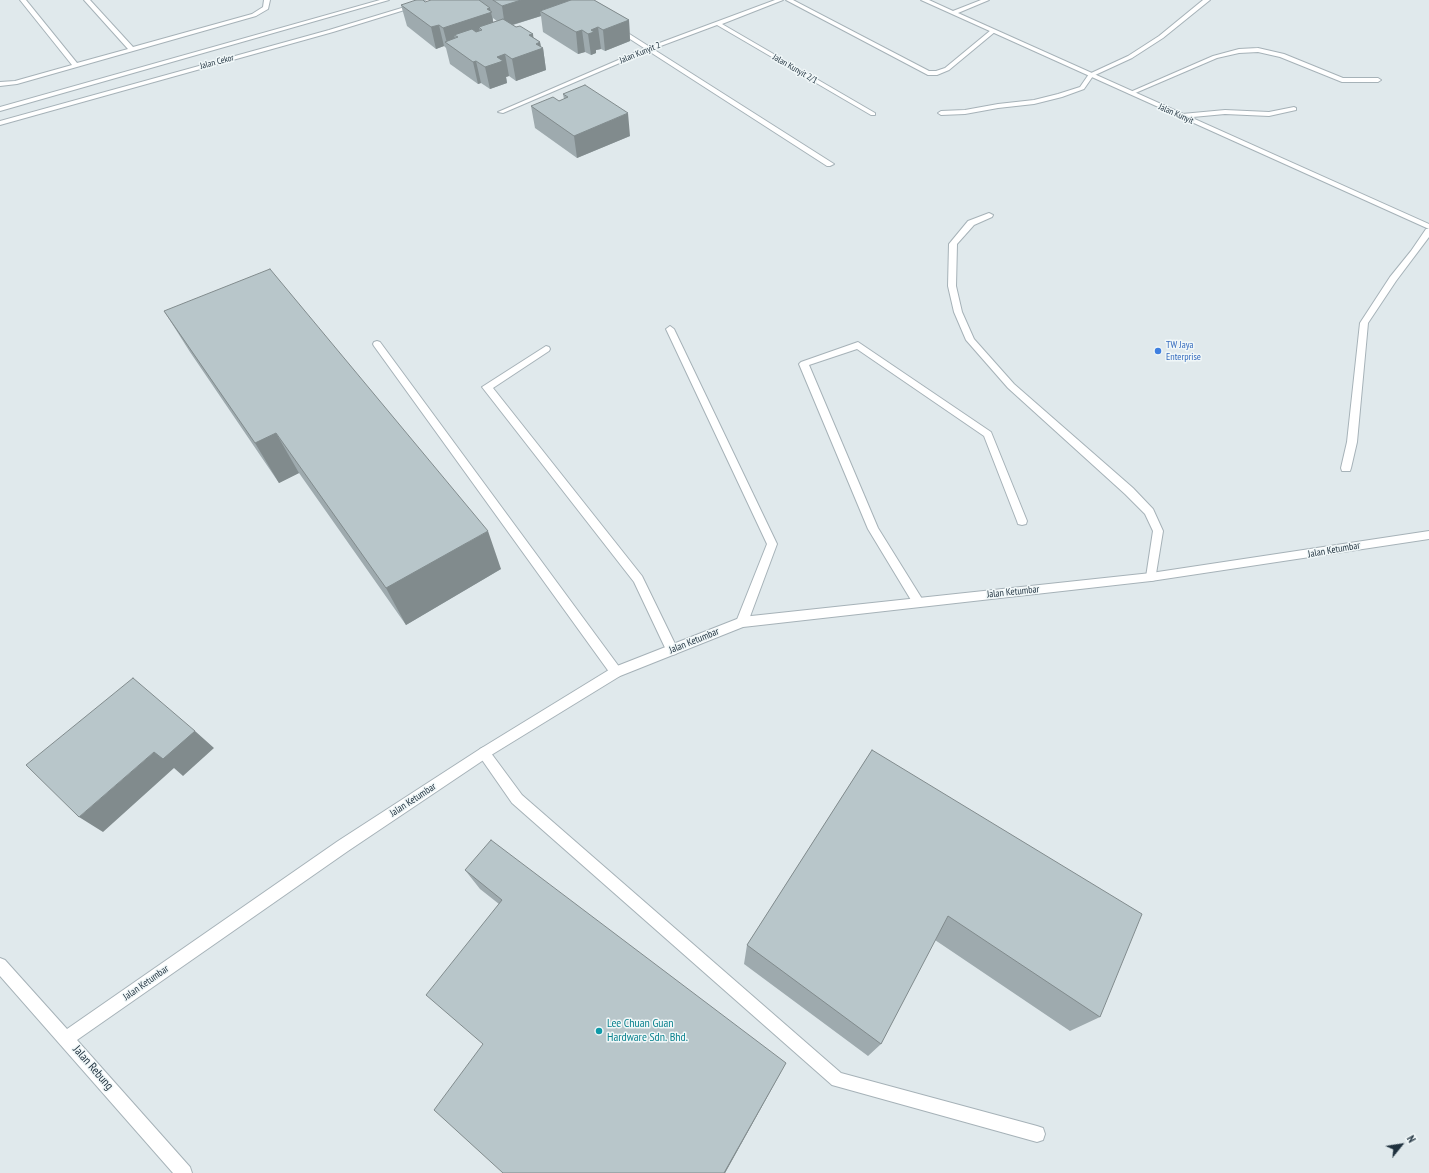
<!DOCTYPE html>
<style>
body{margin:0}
#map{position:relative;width:1429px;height:1173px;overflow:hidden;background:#e0e9ec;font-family:"PT Sans Narrow",sans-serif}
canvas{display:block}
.north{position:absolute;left:1381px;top:1125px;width:40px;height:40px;-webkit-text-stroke:3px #f0f7f8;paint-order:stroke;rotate:60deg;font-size:11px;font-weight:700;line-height:16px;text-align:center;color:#1f313e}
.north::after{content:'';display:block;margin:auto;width:14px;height:18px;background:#1f313e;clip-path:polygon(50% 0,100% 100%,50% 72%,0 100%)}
</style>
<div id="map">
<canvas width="1429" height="1173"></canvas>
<div class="north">N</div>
</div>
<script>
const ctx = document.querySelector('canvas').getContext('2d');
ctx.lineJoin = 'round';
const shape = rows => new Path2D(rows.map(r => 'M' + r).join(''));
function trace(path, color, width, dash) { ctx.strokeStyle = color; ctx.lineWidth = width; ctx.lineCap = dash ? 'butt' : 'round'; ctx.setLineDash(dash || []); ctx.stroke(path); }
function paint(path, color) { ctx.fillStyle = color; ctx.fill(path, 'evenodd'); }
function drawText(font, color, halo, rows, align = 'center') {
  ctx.font = font + ' "PT Sans Narrow",sans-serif'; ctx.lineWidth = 3; ctx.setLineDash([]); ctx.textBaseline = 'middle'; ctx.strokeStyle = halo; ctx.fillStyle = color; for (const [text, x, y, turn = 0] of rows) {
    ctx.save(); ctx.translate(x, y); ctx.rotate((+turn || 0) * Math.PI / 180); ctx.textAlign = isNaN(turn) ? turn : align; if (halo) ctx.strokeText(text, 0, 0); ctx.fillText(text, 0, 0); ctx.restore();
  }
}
const service = shape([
 [20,0,26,0,77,63,128,49,84,0,90,0,133,47,252,14,263,7,264,0,270,0,268,9,256,16,17,84,0,86,0,82,15,81,72,65,20,0],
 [786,0,793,0,929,71,936,71,945,68,991,30,996,31,949,70,937,75,928,75,786,0],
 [1203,0,1210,0,1163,38,1132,58,1093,76,1084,89,1062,97,1034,104,998,108,965,114,941,115,938,113,941,111,965,110,998,104,1034,100,1058,94,1080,87,1089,74,1128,56,1159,36,1203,0],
 [616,28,620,28,834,164,830,166,827,166,616,30,616,28],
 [1258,48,1284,54,1343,78,1378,78,1381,80,1378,82,1342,82,1280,57,1258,52,1239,53,1217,58,1133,94,1128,93,1213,56,1239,49,1258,48],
 [1294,107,1296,108,1296,110,1269,116,1225,114,1182,118,1179,116,1182,114,1225,110,1269,112,1294,107],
 [989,213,993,215,992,217,974,225,957,244,956,286,962,312,974,339,1014,384,1133,488,1153,509,1163,531,1155,580,1151,581,1147,580,1146,577,1153,531,1145,514,1125,494,1008,388,966,340,954,312,948,286,949,244,968,221,989,213],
 [1426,229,1429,229,1429,237,1396,281,1368,323,1357,442,1351,468,1350,471,1342,471,1341,468,1347,442,1360,323,1390,277,1411,251,1426,229],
 [670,326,674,329,777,544,748,622,746,625,742,627,738,625,736,622,767,544,666,329,670,326],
 [377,341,380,342,620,668,622,672,620,676,616,677,612,676,374,346,373,344,374,342,377,341],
 [858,342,991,432,1027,521,1026,524,1022,525,1018,524,1017,521,984,436,857,349,809,365,878,528,924,602,922,605,918,607,914,605,868,529,799,364,801,362,858,342],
 [546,346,549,347,550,349,549,351,493,388,642,576,678,650,676,654,672,655,668,654,634,582,482,387,546,346],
 [484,747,488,749,522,795,841,1073,1037,1126,1043,1128,1045,1134,1043,1140,1037,1142,832,1085,512,803,480,757,478,753,480,749,484,747]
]);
const minor = shape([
 [380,0,389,0,0,111,0,107,380,0],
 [428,0,437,0,333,32,0,125,0,121,329,30,428,0],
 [775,0,783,0,722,24,875,113,875,115,871,115,717,25,650,50,503,113,498,112,646,48,775,0],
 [921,0,929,0,953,11,981,0,989,0,958,13,1429,224,1429,229,921,0],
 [1429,531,1429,539,1151,581,743,627,620,676,488,757,348,851,77,1040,190,1167,192,1173,173,1173,0,976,0,958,5,960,67,1029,338,841,480,749,612,668,742,617,1151,573,1429,531]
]);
const wall = shape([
 [431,0,594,0,629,20,630,41,605,51,601,49,596,50,596,53,591,55,585,52,578,54,543,32,541,16,513,25,516,27,533,34,533,37,540,42,541,47,543,48,546,70,516,81,509,76,506,77,507,83,490,89,481,83,478,84,450,64,446,48,444,46,436,49,407,26,401,5,425,2],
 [493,18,497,21,493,22],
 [563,94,630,136,577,158,535,128,531,106,559,101,564,99],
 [164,311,501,569,406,625,299,473,279,483,190,352],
 [872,750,1100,1017,1070,1031,935,940,881,1044,868,1056,744,964,747,945],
 [465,870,781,1072,725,1173,503,1173,483,1044,499,904,480,889]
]);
const shadedWall = shape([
 [521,0,571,0,540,11,541,16,505,27,502,6],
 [490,8,496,34,482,30,479,27,481,38,458,37,454,35,457,46,447,43,443,28],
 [629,20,630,41,605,51,603,30],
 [439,25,444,46,436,49,431,27],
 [598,27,601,49,596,50,596,53,591,55,588,34,591,30],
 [582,30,585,52,578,54,576,32],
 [533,34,535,51,536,44,540,42,541,48,543,48,546,70,516,81,512,59,529,35],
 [505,54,509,76,506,77,507,83,490,89,485,67,497,57],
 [476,61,481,83,478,84,473,62],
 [628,113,630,136,577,158,574,136],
 [276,433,299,473,279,483,255,443],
 [488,531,501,569,406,625,386,588],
 [195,731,214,748,183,776,174,768,103,832,79,817,154,752],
 [786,1063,725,1173,724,1173]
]);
const building = shape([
 [416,0,423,0,425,2,431,0,479,0,490,8,487,9,492,12,443,28,439,25,431,27,401,5,416,0],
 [493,0,521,0,502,6,493,0],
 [571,0,594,0,629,20,603,30,598,27,591,30,594,32,588,34,582,30,576,32,540,11,571,0],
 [503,19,516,27,520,26,533,34,529,35,540,42,536,44,543,48,512,59,505,54,497,57,503,61,485,67,476,61,473,62,445,42,458,37,454,35,472,29,476,32,482,30,479,27,503,19],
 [585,85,628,113,574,136,531,106,553,97,559,101,568,97,563,94,585,85],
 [270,269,488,531,386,588,276,433,255,443,164,311,270,269],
 [133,678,195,731,163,759,154,752,79,817,26,765,133,678],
 [872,750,1142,914,1100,1017,948,916,881,1044,747,945,872,750],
 [491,840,786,1063,724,1173,503,1173,434,1110,483,1044,426,995,502,900,465,870,491,840]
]);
const markers = [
 [1158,351,4,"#3f7fe0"],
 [599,1031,4,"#0f9aa8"]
];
const farStreetnames = [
 ["Jalan Kunyit 2",640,53,-22],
 ["Jalan Cekor",217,62,-15],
 ["Jalan Kunyit 2/1",795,69,30],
 ["Jalan Kunyit",1176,114,24]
];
const shopNames = [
 ["TW Jaya",1166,345],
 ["Enterprise",1166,357]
];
const streetNames = [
 ["Jalan Ketumbar",1334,550,-10],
 ["Jalan Ketumbar",1013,592,-6],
 ["Jalan Ketumbar",694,641,-22],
 ["Jalan Ketumbar",413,800,-33],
 ["Jalan Ketumbar",146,983,-35]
];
const nearCulturenames = [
 ["Lee Chuan Guan",607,1024],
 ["Hardware Sdn. Bhd.",607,1038]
];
const nearStreetnames = [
 ["Jalan Rebung",93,1068,49]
];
trace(service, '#a6b2b8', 2);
trace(minor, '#a6b2b8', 2);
paint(service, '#fff');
paint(minor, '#fff');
paint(wall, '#9eaaae');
paint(shadedWall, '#818b8d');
paint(building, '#b8c6ca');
trace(building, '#818b8d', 1);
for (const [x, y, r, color] of markers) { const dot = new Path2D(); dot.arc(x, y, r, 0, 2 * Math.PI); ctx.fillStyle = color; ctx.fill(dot); trace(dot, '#f0f7f8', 1.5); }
drawText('9px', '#1f313e', '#f0f7f8', farStreetnames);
drawText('10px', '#366cbe', '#f0f7f8', shopNames, 'left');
drawText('10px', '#1f313e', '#f0f7f8', streetNames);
drawText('12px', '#0d838f', '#f0f7f8', nearCulturenames, 'left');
drawText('12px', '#1f313e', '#f0f7f8', nearStreetnames);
</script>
